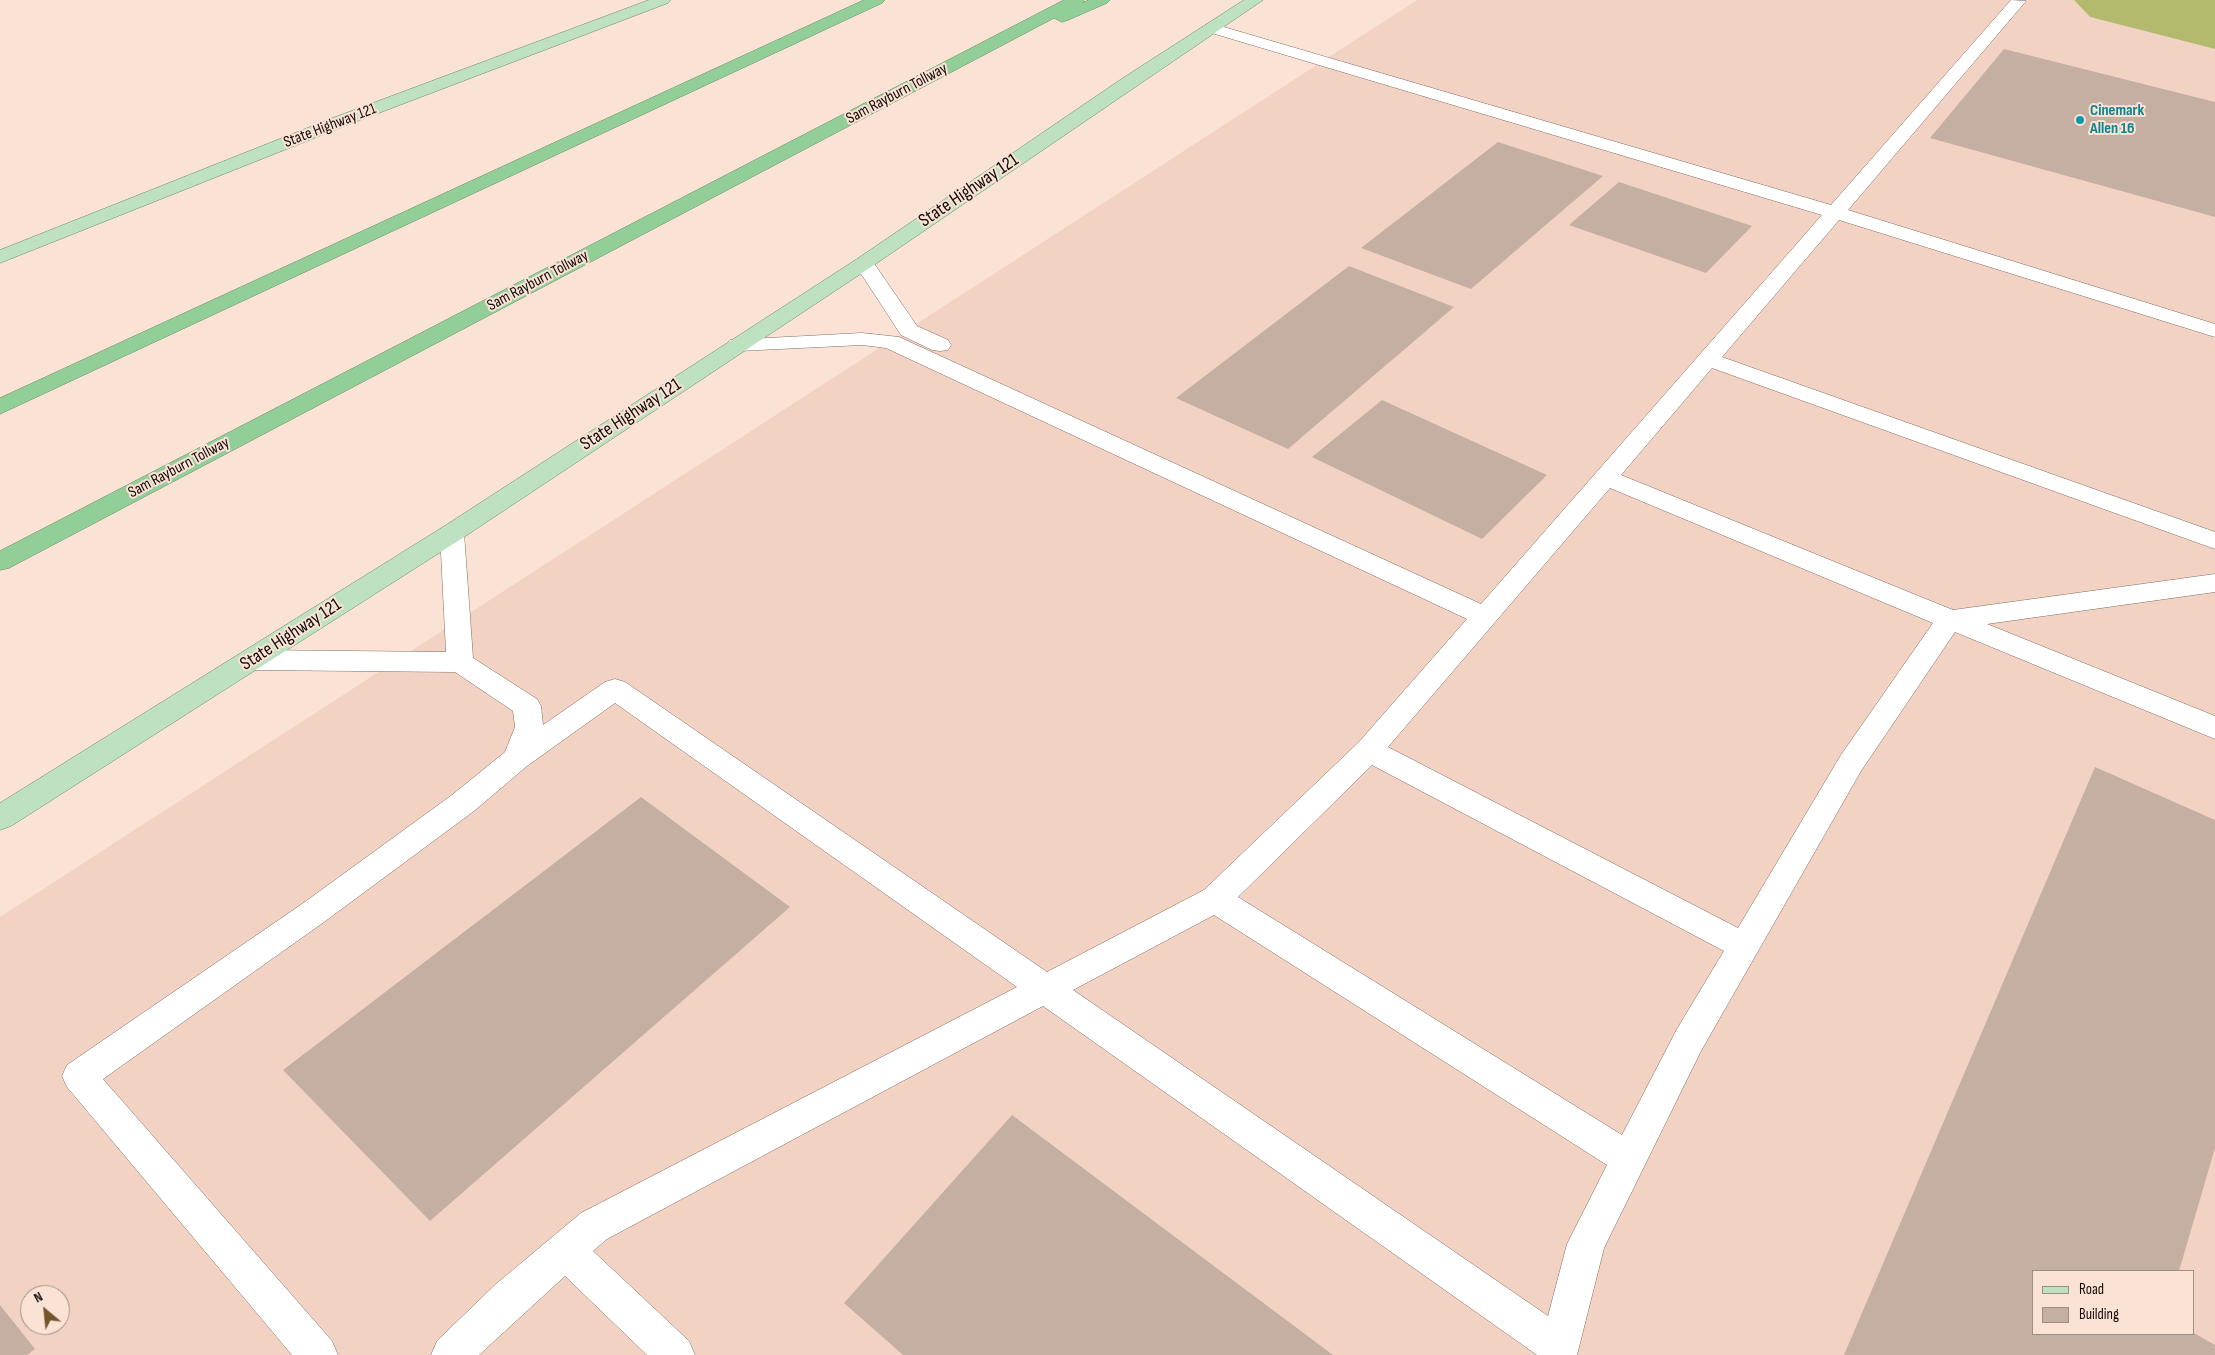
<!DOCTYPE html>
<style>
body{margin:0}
#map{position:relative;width:2215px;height:1355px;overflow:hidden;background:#fae2d5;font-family:"Sofia Sans Condensed",sans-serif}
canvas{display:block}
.legend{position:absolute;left:2032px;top:1270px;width:162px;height:65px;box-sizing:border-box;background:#fae2d5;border:1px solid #9d8c82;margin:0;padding:6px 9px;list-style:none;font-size:15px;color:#110a06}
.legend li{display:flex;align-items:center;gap:10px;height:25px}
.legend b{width:25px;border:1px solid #9d8c82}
.north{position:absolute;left:20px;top:1285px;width:50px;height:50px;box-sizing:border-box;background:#fae2d5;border:1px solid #9d8c82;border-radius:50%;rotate:332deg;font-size:14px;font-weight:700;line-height:20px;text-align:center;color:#110a06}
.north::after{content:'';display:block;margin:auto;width:18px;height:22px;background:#76542b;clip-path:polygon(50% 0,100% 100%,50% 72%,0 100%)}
</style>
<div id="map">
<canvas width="2215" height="1355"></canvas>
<ul class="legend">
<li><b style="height:6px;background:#bee2c1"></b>Road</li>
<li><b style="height:14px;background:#c5afa3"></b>Building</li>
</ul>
<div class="north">N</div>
</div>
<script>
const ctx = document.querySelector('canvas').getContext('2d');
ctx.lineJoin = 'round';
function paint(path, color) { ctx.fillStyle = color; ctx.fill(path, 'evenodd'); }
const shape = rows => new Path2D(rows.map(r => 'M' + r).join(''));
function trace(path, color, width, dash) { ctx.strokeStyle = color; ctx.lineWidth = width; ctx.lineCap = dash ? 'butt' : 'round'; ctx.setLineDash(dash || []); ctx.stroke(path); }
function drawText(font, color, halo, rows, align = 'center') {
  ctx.font = font + ' "Sofia Sans Condensed",sans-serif'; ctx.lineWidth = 4; ctx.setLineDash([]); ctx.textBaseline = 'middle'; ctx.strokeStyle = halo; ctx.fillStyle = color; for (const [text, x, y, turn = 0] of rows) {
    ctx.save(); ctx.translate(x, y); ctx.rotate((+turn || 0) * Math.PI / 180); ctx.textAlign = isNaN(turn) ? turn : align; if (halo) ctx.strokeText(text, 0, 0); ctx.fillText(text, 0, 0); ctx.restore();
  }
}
const built = shape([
 [1417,0,2074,0,2090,17,2215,49,2215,1355,0,1355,0,917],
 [2034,1271,2194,1271,2194,1334,2034,1334],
 [30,1295,60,1295,60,1325,30,1325]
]);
const forest = shape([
 [2074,0,2215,0,2215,49,2090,17]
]);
const building = shape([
 [2004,49,2215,102,2215,217,1930,138],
 [1498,142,1603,176,1471,289,1361,248],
 [1619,182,1752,226,1706,273,1569,225],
 [1349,266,1454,307,1288,449,1176,398],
 [1382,400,1547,475,1482,539,1312,457],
 [2095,767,2215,820,2215,1148,2179,1271,2034,1271,2034,1334,2194,1333,2215,1345,2215,1355,1844,1355],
 [641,797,790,907,430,1221,283,1070],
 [1012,1115,1333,1355,903,1355,844,1303],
 [0,1305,35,1349,27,1355,0,1355]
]);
const minor = shape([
 [2011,0,2026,1,1848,210,2215,324,2215,337,1839,220,1722,357,2215,532,2215,549,1712,368,1621,475,1953,610,2215,574,2215,592,1987,624,2215,716,2215,739,1955,632,1861,771,1701,1051,1604,1248,1577,1355,1537,1355,1043,1006,607,1239,593,1251,689,1341,695,1355,647,1355,565,1276,479,1355,431,1355,437,1341,496,1284,581,1213,1017,987,615,703,527,766,474,811,324,922,103,1079,332,1341,338,1355,292,1355,67,1087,62,1076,67,1065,302,904,452,795,505,752,515,727,513,711,455,672,254,670,244,667,240,660,244,653,254,650,446,652,440,533,443,527,452,525,461,527,464,533,473,658,537,699,541,706,543,725,605,682,615,679,625,682,1047,972,1204,890,1359,742,1467,619,886,348,862,345,738,351,730,350,727,345,730,340,862,333,899,337,1481,604,1822,215,1205,31,1203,28,1205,25,1217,25,1831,205,2011,0],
 [1610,488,1933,623,1841,755,1738,928,1388,747,1610,488],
 [1372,765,1724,951,1677,1029,1622,1135,1238,897,1372,765],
 [1214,915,1607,1165,1567,1244,1548,1316,1073,990,1214,915],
 [864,257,871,259,917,326,948,340,951,345,948,350,940,351,932,350,901,335,854,263,857,259,864,257]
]);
const major = shape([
 [649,0,671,0,668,3,342,127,0,263,0,250,330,119,649,0],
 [1244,0,1263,0,871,267,461,539,11,826,0,830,0,803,443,527,857,259,1123,78,1244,0]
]);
const highway = shape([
 [864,0,885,0,882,3,0,414,0,398,864,0],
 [1064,0,1084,0,1082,3,1089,0,1110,0,1107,3,1068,20,1062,22,1054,18,9,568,0,570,0,551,1064,0]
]);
const markers = [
 [2080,120,5,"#0f9aa8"]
];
const farStreetnames = [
 ["Sam Rayburn Tollway",897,94,-28],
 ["State Highway 121",330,126,-21],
 ["Sam Rayburn Tollway",538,281,-28],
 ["Sam Rayburn Tollway",179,468,-28]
];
const farCulturenames = [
 ["Cinemark",2090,111],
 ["Allen 16",2090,129]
];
const streetNames = [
 ["State Highway 121",969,191,-34],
 ["State Highway 121",631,415,-33],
 ["State Highway 121",291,635,-33]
];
paint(built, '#f2d3c3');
paint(forest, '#b4ba6d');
paint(building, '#c5afa3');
trace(minor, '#826d62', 1);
trace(major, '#658965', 1);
trace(highway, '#658965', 1);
paint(minor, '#fff');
paint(major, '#bee2c1');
paint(highway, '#92ce98');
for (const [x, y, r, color] of markers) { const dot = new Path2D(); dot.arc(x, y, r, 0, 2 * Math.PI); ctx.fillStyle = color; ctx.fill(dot); trace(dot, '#fae2d5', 2); }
drawText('16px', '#110a06', '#fae2d5', farStreetnames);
drawText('bold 16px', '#0d838f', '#fae2d5', farCulturenames, 'left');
drawText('19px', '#110a06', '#fae2d5', streetNames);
</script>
